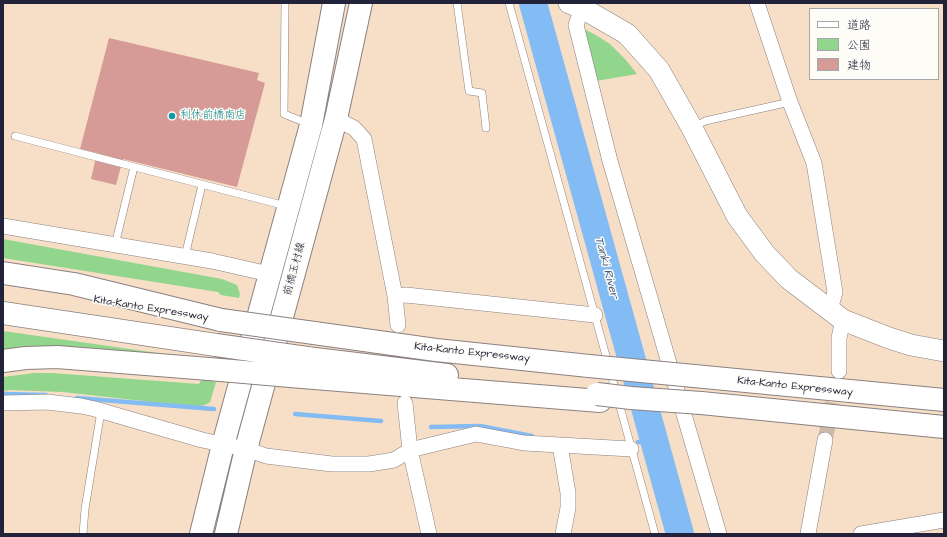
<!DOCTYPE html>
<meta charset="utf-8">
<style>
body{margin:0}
#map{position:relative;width:947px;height:537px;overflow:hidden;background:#f6dfc6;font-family:"Architects Daughter","Klee One",sans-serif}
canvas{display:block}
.frame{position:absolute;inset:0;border:4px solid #22223b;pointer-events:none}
.legend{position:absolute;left:809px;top:8px;width:130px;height:72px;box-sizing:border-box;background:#fdfcf7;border:1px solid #a5a5ac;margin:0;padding:5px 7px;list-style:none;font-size:12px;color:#22223b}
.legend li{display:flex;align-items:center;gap:8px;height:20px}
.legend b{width:20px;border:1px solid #a5a5ac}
</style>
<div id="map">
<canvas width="947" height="537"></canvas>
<div class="frame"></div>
<ul class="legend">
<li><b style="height:5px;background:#fff"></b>道路</li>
<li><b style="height:11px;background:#92d58d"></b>公園</li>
<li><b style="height:11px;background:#d69b96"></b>建物</li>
</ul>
</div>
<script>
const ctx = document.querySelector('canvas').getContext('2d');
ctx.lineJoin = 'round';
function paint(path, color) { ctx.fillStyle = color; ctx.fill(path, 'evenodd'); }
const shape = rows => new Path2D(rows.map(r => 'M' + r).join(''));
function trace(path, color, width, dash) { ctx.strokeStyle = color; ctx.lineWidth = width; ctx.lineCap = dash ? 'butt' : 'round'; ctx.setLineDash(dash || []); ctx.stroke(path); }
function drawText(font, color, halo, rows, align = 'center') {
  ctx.font = font + ' "Architects Daughter","Klee One",sans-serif'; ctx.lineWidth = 3; ctx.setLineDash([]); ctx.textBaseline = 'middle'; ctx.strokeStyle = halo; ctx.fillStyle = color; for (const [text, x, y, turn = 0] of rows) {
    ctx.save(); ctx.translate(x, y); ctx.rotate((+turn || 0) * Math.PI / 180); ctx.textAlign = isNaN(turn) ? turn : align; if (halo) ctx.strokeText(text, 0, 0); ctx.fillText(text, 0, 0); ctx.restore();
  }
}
const green = shape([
 [582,28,594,34,610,44,626,60,637,74,596,81],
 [3,239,222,279,237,285,240,294,239,298,221,295,218,292,3,258],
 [3,331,193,358,3,351],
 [34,373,52,373,199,384,202,379,216,382,210,402,205,405,196,407,63,392,10,390,3,391,3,377]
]);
const stream = shape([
 [4,394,46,395],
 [77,398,214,409],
 [295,414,381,421],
 [431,427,480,426,532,436],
 [638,442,654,442]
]);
const river = shape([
 [533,3,680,534]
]);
const building = shape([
 [109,38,259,73,257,80,265,83,237,187,123,159,116,185,91,179,97,153,80,149]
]);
const streetTunnel = shape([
 [825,440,839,371]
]);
const lane = shape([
 [285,3,284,114,309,124],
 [457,3,469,91,482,93,486,128],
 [509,3,655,534],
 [694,127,705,121,790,102],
 [15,136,286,206],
 [115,245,134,167],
 [185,256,202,185],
 [83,534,85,509,101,411]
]);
const street = shape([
 [757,3,790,102,814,163,835,292,830,310],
 [582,8,576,25,610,161,719,534],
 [336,119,354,128,364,139,395,296,398,325],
 [3,226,212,261,269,274],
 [395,296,406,295,595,315],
 [839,371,839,338,843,320],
 [3,403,47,402,81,406,95,409,202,440,246,449,266,456,332,464,369,464,394,460,410,450,476,434,524,443,631,449],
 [405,403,410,450,429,534],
 [560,445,568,493,568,508,563,534],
 [808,534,825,440],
 [861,534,944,520]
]);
const secondary = shape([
 [569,3,582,8,627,34,659,70,692,128,737,216,765,254,789,279,843,320,889,338,911,345,944,351]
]);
const primary = shape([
 [201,534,223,445,311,125,334,3],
 [226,534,246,449,336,119,361,3]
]);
const highway = shape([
 [3,273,74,284,221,320],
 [3,313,216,345],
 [314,333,436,350,589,366],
 [307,358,447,375],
 [3,361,26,358,57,357,209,369],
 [694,376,944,400],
 [302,377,600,401],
 [701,403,944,427]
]);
const highwayBridge = shape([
 [221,320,314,333],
 [216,345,307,358],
 [589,366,694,376],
 [209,369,302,377],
 [597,394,631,398,701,403]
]);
const markers = [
 [172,116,4,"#0f9aa8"]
];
const cultureNames = [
 ["利休前橋南店",180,116]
];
const streetNames = [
 ["前橋玉村線",295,269,-75],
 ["Kita-Kanto Expressway",151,309,9],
 ["Kita-Kanto Expressway",472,353,6],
 ["Kita-Kanto Expressway",795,387,6]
];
const waterNames = [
 ["Tanki River",606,268,75]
];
paint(green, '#92d58d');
trace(stream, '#83bcf4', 4.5);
trace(river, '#83bcf4', 28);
paint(building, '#d69b96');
trace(streetTunnel, '#ccb9aa', 15, [15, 8]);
trace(lane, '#8c8080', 8);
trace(street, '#8c8080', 16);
trace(secondary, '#8c8080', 22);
trace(primary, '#8c8080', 24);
trace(highway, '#8c8080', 24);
trace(lane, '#fff', 7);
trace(street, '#fff', 15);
trace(secondary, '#fff', 21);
trace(primary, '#fff', 22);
trace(highway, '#fff', 22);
trace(highwayBridge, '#8c8080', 24, []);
trace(highwayBridge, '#fff', 22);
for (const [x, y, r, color] of markers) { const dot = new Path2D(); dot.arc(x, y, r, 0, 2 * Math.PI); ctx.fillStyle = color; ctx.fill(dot); trace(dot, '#fdfcf7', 1.5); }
drawText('11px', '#0d838f', '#fdfcf7', cultureNames, 'left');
drawText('11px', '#22223b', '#fdfcf7', streetNames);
drawText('italic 12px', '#44587c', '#fdfcf7', waterNames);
</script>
